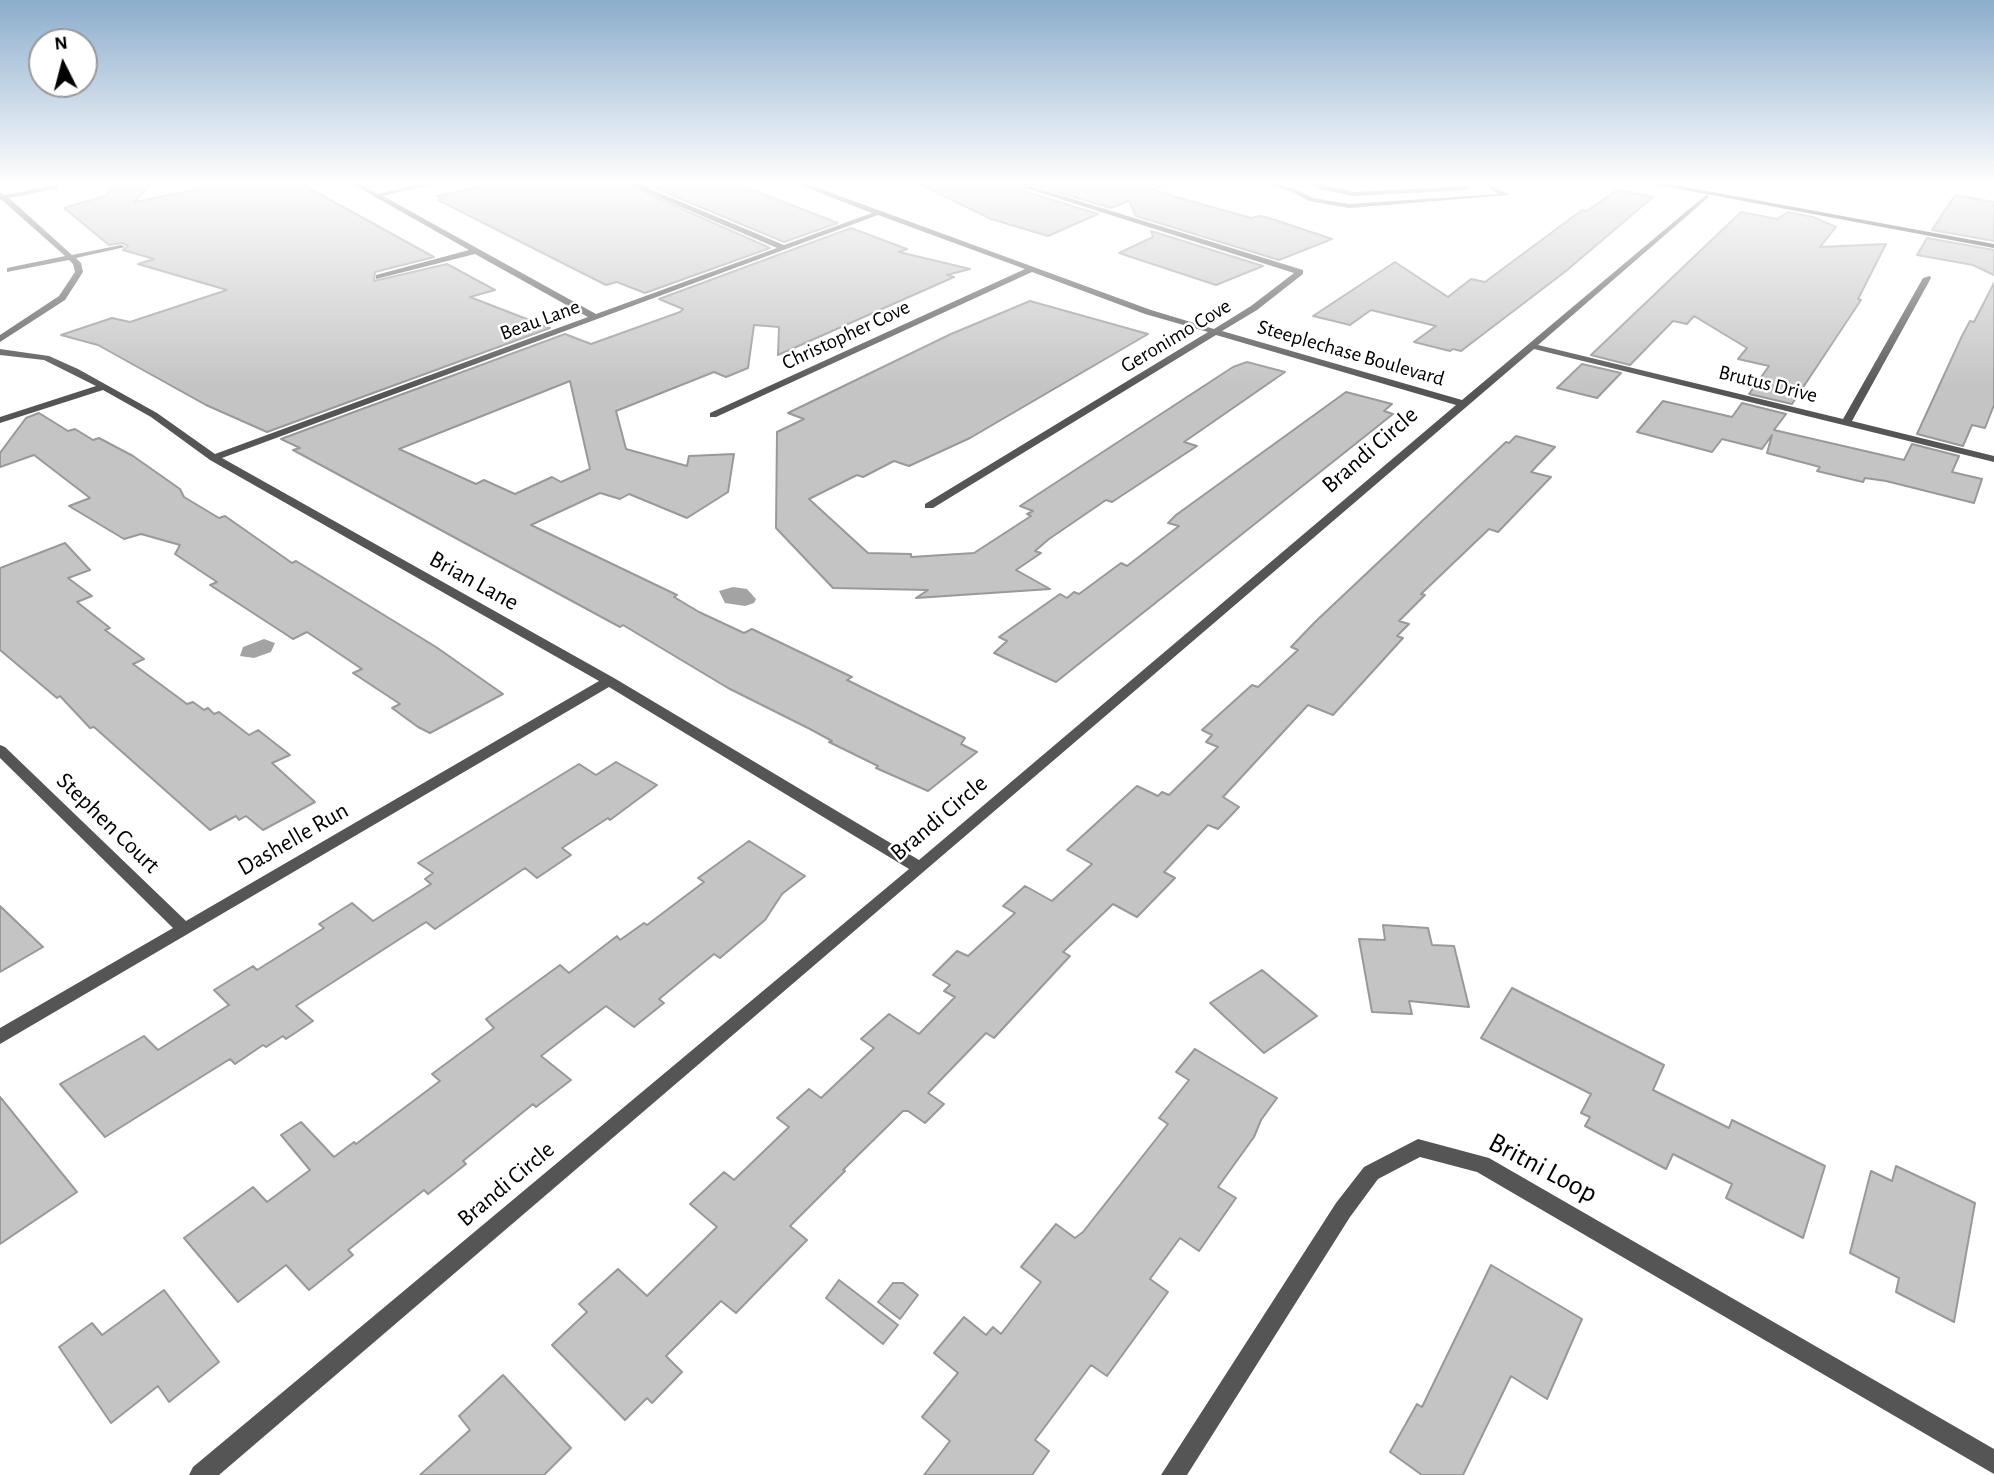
<!DOCTYPE html>
<style>
body{margin:0}
#map{position:relative;width:1994px;height:1475px;overflow:hidden;background:#fff;font-family:"Alegreya Sans",sans-serif}
canvas{display:block}
.north{position:absolute;left:28px;top:28px;width:70px;height:70px;box-sizing:border-box;background:#fff;border:2px solid #999;border-radius:50%;rotate:354deg;font-size:19px;font-weight:700;line-height:28px;text-align:center;color:#000}
.north::after{content:'';display:block;margin:auto;width:24px;height:32px;background:#000;clip-path:polygon(50% 0,100% 100%,50% 72%,0 100%)}
</style>
<div id="map">
<canvas width="1994" height="1475"></canvas>
<div class="north">N</div>
</div>
<script>
const ctx = document.querySelector('canvas').getContext('2d');
ctx.lineJoin = 'round';
function paint(path, color) { ctx.fillStyle = color; ctx.fill(path, 'evenodd'); }
const shape = rows => new Path2D(rows.map(r => 'M' + r).join(''));
function trace(path, color, width, dash) { ctx.strokeStyle = color; ctx.lineWidth = width; ctx.lineCap = dash ? 'butt' : 'round'; ctx.setLineDash(dash || []); ctx.stroke(path); }
function drawText(font, color, halo, rows, align = 'center') {
  ctx.font = font + ' "Alegreya Sans",sans-serif'; ctx.lineWidth = 5; ctx.setLineDash([]); ctx.textBaseline = 'middle'; ctx.strokeStyle = halo; ctx.fillStyle = color; for (const [text, x, y, turn = 0] of rows) {
    ctx.save(); ctx.translate(x, y); ctx.rotate((+turn || 0) * Math.PI / 180); ctx.textAlign = isNaN(turn) ? turn : align; if (halo) ctx.strokeText(text, 0, 0); ctx.fillText(text, 0, 0); ctx.restore();
  }
}
const water = shape([
 [733,587,747,589,756,599,754,603,745,606,725,603,719,591],
 [264,639,275,643,271,652,254,658,240,656,243,647]
]);
const building = shape([
 [118,181,153,181,135,202,239,181,296,181,434,257,375,272,374,281,447,264,495,290,470,297,550,328,267,432,206,405,98,345,61,335,112,318,130,322,227,290,138,264,154,259,123,250,128,246,122,243,109,245,64,208,105,196,118,181],
 [506,181,619,181,770,248,645,293,617,282,606,285,438,200,442,199,437,196,506,181],
 [683,181,737,184,838,223,784,242,655,188,683,181],
 [913,181,1172,181,1152,190,1251,218,1259,216,1269,218,1332,239,1279,260,1136,216,1129,201,1111,208,1026,183,1024,191,1098,214,1048,236,991,219,913,181],
 [1617,190,1653,197,1566,271,1461,351,1453,349,1450,351,1414,342,1436,326,1371,310,1350,325,1313,316,1395,262,1448,297,1471,279,1485,282,1582,210,1587,211,1617,190],
 [1955,195,1994,202,1994,241,1932,230,1955,195],
 [1741,212,1777,219,1788,212,1813,217,1836,227,1820,247,1886,244,1858,299,1861,300,1792,404,1749,394,1769,366,1738,359,1747,348,1694,316,1687,324,1673,321,1630,365,1591,355,1741,212],
 [851,228,907,249,899,252,970,269,947,275,954,277,778,355,779,327,754,325,748,368,726,377,714,372,616,411,626,449,687,466,689,456,734,454,728,492,687,518,629,494,620,499,600,493,531,525,677,595,674,597,699,612,744,633,752,629,852,677,847,680,965,738,961,744,977,752,928,791,876,768,878,766,829,742,832,741,810,729,728,688,623,625,620,627,293,450,300,448,281,439,565,334,591,344,680,312,683,309,659,299,851,228],
 [570,381,590,469,561,482,552,477,515,494,484,480,476,484,399,449,570,381],
 [1151,231,1263,266,1216,285,1119,253,1153,237,1151,231],
 [1927,238,1994,250,1994,275,1973,265,1917,255,1927,238],
 [1994,283,1994,405,1985,428,1972,425,1963,446,1917,434,1962,336,1970,321,1974,322,1994,283],
 [1030,301,1148,334,970,438,909,466,894,461,863,477,857,475,809,499,868,553,911,554,911,557,974,553,1031,516,1027,514,1033,511,1020,506,1233,367,1247,362,1285,372,1184,442,1197,446,1112,502,1106,500,1049,539,1035,551,1041,553,1016,570,1050,589,916,598,928,590,833,588,776,528,777,432,804,419,788,413,951,334,1030,301],
 [1582,364,1621,373,1597,398,1557,388,1582,364],
 [1346,392,1392,404,1384,411,1393,414,1056,682,994,653,1007,641,999,637,1060,594,1067,598,1074,592,1079,594,1121,563,1127,566,1179,526,1168,523,1176,515,1346,392],
 [1663,401,1732,417,1742,403,1786,414,1774,430,1904,460,1912,444,1959,456,1952,472,1982,479,1974,503,1886,481,1865,478,1863,482,1817,471,1820,467,1767,453,1772,435,1762,449,1722,439,1712,452,1637,432,1663,401],
 [39,413,68,431,75,429,93,440,99,438,133,456,180,489,184,497,219,518,225,516,292,563,296,561,436,647,503,694,430,733,418,727,392,708,400,704,353,673,362,669,307,632,293,639,210,585,217,582,175,554,180,545,141,534,124,539,69,506,90,498,34,455,0,467,0,453,26,418,39,413],
 [1516,436,1555,447,1531,472,1551,477,1498,532,1489,529,1421,594,1425,595,1399,621,1409,624,1397,636,1403,638,1333,715,1308,705,1223,797,1239,807,1218,829,1208,825,1164,872,1175,878,1137,917,1113,904,1063,952,1070,956,994,1038,986,1033,928,1093,944,1104,925,1123,908,1111,903,1111,843,1170,845,1171,790,1226,807,1240,736,1313,721,1301,666,1356,682,1372,652,1403,647,1398,625,1420,552,1345,587,1312,579,1304,618,1269,647,1296,717,1227,690,1204,724,1172,734,1180,789,1127,777,1118,809,1089,821,1098,874,1048,861,1039,889,1014,919,1034,955,997,944,991,950,985,933,975,957,951,968,956,1015,913,1003,906,1025,886,1052,901,1092,864,1067,850,1137,786,1158,796,1162,792,1169,795,1218,747,1206,742,1212,735,1202,730,1252,685,1258,687,1298,650,1291,647,1315,622,1506,442,1509,443,1516,436],
 [65,543,90,570,68,578,92,596,77,602,110,628,105,630,144,659,133,664,187,704,193,702,204,710,208,708,214,714,219,712,249,735,258,730,290,755,272,763,315,802,263,830,246,816,239,820,236,816,210,830,94,727,90,728,60,696,57,698,0,650,0,568,65,543],
 [616,762,657,785,610,820,608,818,562,848,571,855,537,878,525,868,435,929,426,922,296,1006,313,1021,286,1039,283,1036,266,1047,263,1045,235,1064,230,1059,105,1137,60,1084,144,1036,158,1050,229,1005,214,990,253,966,257,970,324,928,319,924,352,903,373,921,431,884,425,879,433,873,418,863,579,764,596,775,616,762],
 [749,841,805,876,782,894,765,920,720,958,714,954,659,999,664,1003,634,1027,606,1006,541,1056,571,1080,536,1107,533,1104,463,1161,466,1164,428,1194,424,1190,348,1250,353,1255,309,1290,286,1265,238,1302,184,1238,253,1187,267,1202,310,1170,281,1135,301,1122,334,1157,354,1142,356,1144,440,1081,432,1074,494,1028,486,1019,560,965,569,973,617,936,620,940,644,923,647,925,704,882,698,878,749,841],
 [0,906,43,947,0,972,0,906],
 [1383,925,1428,928,1432,945,1454,946,1469,1007,1409,1001,1412,1014,1372,1012,1359,939,1385,940,1383,925],
 [1262,970,1317,1016,1264,1053,1210,1003,1262,970],
 [1512,988,1664,1065,1653,1090,1729,1128,1732,1120,1825,1166,1803,1238,1726,1198,1732,1184,1673,1154,1666,1169,1585,1126,1590,1117,1581,1113,1591,1094,1481,1038,1512,988],
 [1195,1049,1277,1098,1261,1120,1254,1137,1218,1187,1236,1198,1199,1251,1180,1238,1150,1279,1168,1292,1107,1376,1091,1365,1035,1440,1049,1451,1032,1475,924,1475,950,1441,922,1417,958,1373,934,1353,964,1317,986,1335,993,1327,1001,1334,1041,1282,1021,1267,1056,1224,1075,1238,1083,1232,1168,1124,1159,1118,1189,1080,1176,1072,1195,1049],
 [0,1097,77,1192,0,1244,0,1097],
 [1896,1166,1975,1203,1954,1322,1896,1292,1899,1278,1850,1253,1871,1171,1892,1181,1896,1166],
 [1491,1265,1582,1319,1547,1399,1511,1376,1463,1475,1422,1475,1390,1452,1417,1404,1422,1407,1491,1265],
 [839,1280,898,1325,883,1344,826,1298,839,1280],
 [893,1283,903,1283,918,1295,900,1319,878,1302,893,1283],
 [164,1290,219,1362,169,1402,158,1386,111,1423,59,1347,92,1323,102,1335,164,1290],
 [503,1375,571,1448,544,1475,420,1475,470,1430,459,1416,503,1375]
]);
const lane = shape([
 [1256,181,1268,181,1295,189,1313,198,1349,204,1499,194,1488,188,1490,185,1510,195,1349,208,1309,201,1291,191,1256,181],
 [1307,181,1354,192,1467,186,1470,188,1467,190,1354,196,1318,189,1307,181],
 [1501,181,1534,181,1531,183,1501,181]
]);
const street = shape([
 [347,181,356,181,378,194,431,181,445,181,383,196,596,314,777,248,621,181,631,181,784,245,872,213,789,181,799,181,1151,310,1214,329,1251,306,1294,273,1025,188,1027,185,1303,270,1303,274,1257,310,1222,331,1462,400,1707,194,1709,197,1538,345,1843,419,1923,278,1930,276,1931,278,1852,421,1994,456,1994,462,1534,349,219,1475,189,1475,193,1467,909,869,609,687,0,1044,0,1028,173,928,0,758,0,745,5,747,186,921,599,681,210,460,151,417,103,390,0,423,0,417,96,386,44,360,0,355,0,349,49,356,78,369,157,413,215,454,588,317,475,254,376,279,376,275,469,250,347,181],
 [878,215,1025,269,710,413,710,417,716,417,1032,272,1145,314,1208,332,925,504,925,508,933,508,1216,335,1456,405,919,860,614,678,222,458,878,215],
 [57,185,59,188,9,198,72,255,121,245,125,247,76,258,81,263,83,272,65,300,0,342,0,335,59,296,75,272,73,264,69,260,7,272,7,268,65,256,2,200,0,200,0,192,5,195,57,185],
 [1418,1139,1489,1158,1994,1449,1994,1474,1477,1172,1420,1157,1378,1179,1350,1217,1187,1475,1161,1475,1336,1203,1364,1167,1418,1139]
]);
const secondary = shape([
 [1637,181,1653,181,1994,244,1994,248,1637,181]
]);
const farStreetnames = [
 ["Beau Lane",540,320,-20],
 ["Christopher Cove",846,335,-25],
 ["Geronimo Cove",1176,336,-31],
 ["Steeplechase Boulevard",1351,353,16],
 ["Brutus Drive",1768,384,14]
];
const streetNames = [
 ["Brandi Circle",1370,450,-41],
 ["Brian Lane",474,581,29],
 ["Brandi Circle",939,818,-40],
 ["Stephen Court",108,823,44],
 ["Dashelle Run",293,839,-30],
 ["Brandi Circle",506,1184,-40]
];
const nearStreetnames = [
 ["Britni Loop",1543,1168,28]
];
paint(water, '#a3a3a3');
paint(building, '#c4c4c4');
trace(building, '#999', 2);
paint(lane, '#555');
paint(street, '#555');
paint(secondary, '#222');
const sky = ctx.createLinearGradient(0, 0, 0, 388);
sky.addColorStop(0, '#8cadcc');
sky.addColorStop(0.47, '#fff');
sky.addColorStop(1, '#ffffff00');
ctx.fillStyle = sky;
ctx.fillRect(0, 0, 1994, 388);
drawText('21px', '#000', '#fff', farStreetnames);
drawText('24px', '#000', '#fff', streetNames);
drawText('28px', '#000', '#fff', nearStreetnames);
</script>
